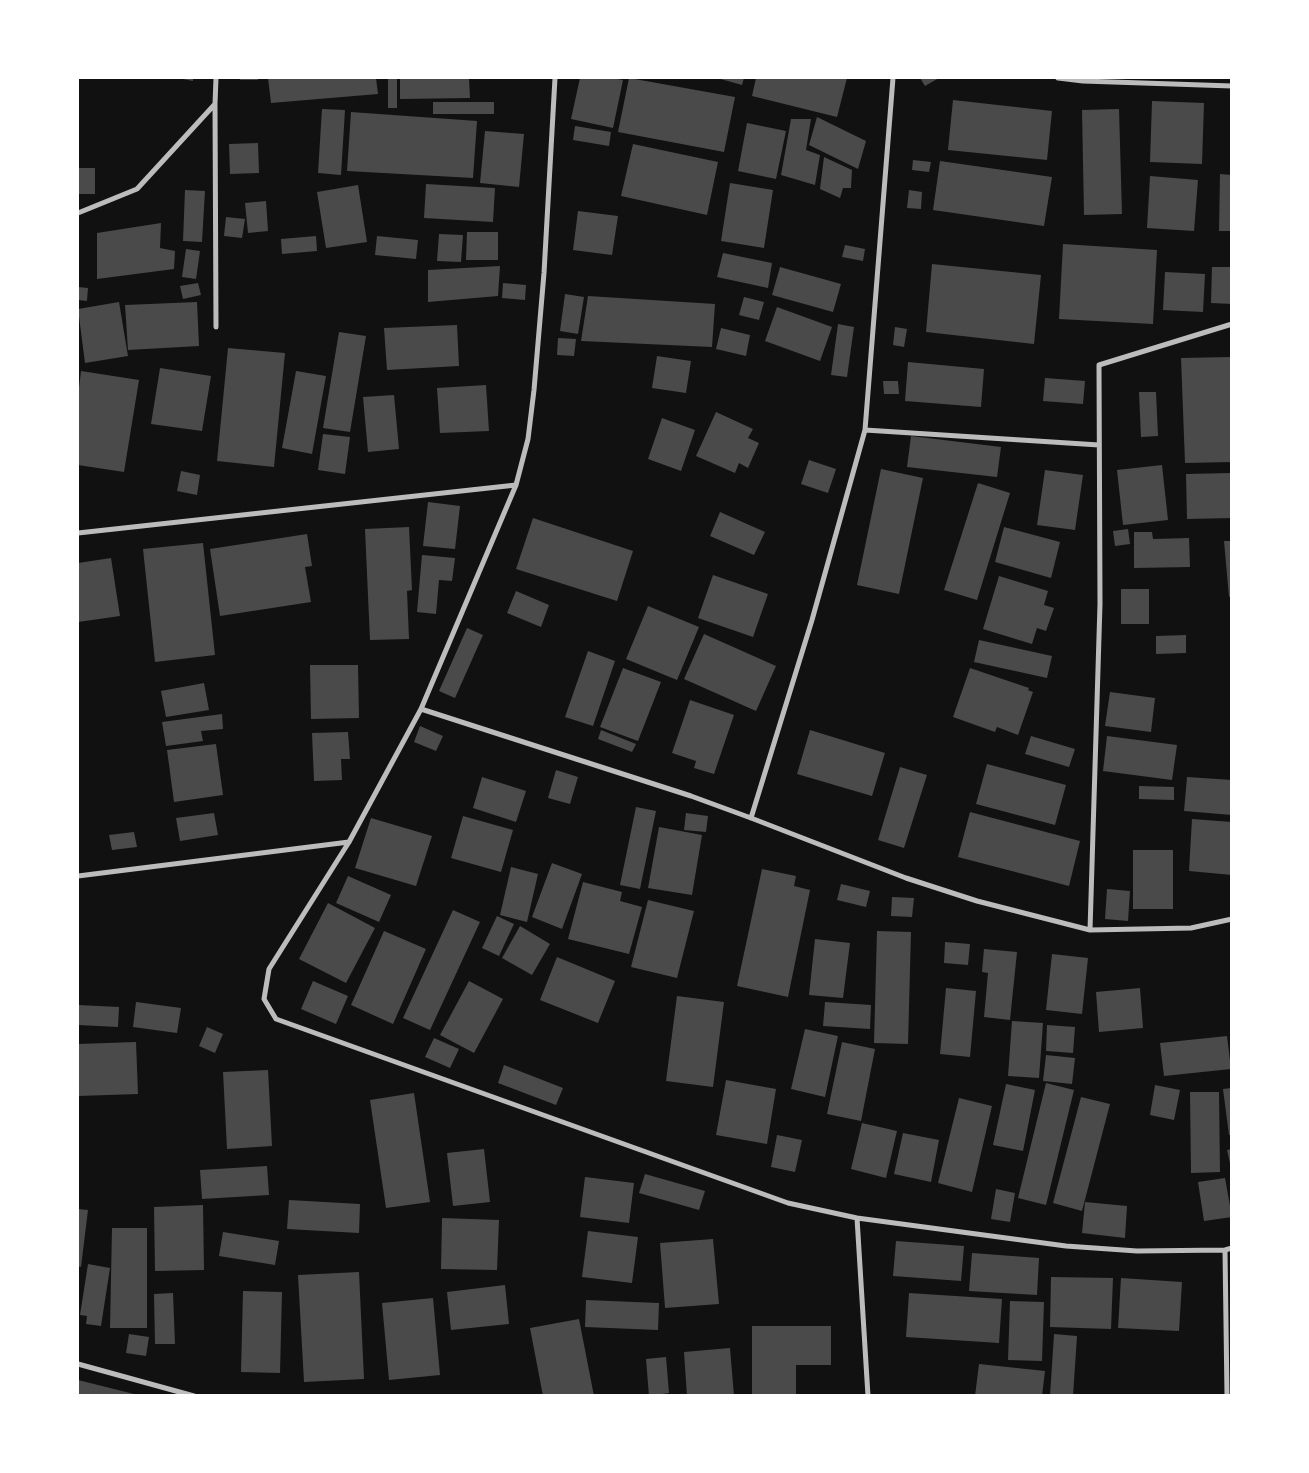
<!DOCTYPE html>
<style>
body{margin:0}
#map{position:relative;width:1309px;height:1473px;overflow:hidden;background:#111;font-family:"Work Sans",sans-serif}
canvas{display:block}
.frame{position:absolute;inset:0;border:79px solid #fff;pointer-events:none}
</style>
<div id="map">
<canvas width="1309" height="1473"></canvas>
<div class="frame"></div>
</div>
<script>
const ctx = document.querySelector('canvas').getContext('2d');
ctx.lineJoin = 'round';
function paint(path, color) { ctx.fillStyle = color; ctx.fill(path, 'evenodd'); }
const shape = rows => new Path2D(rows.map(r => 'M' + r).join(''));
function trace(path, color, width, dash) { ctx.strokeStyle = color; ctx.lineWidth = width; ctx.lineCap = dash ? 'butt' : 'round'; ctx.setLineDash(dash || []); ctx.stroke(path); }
const building = shape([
 [178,78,193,78,193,81],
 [240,78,258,78,258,80,240,80],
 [268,78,376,78,378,94,271,103],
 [388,78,397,78,397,108,388,108],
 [400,78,469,78,470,98,400,99],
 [580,78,611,78,623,80,613,128,571,119],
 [629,78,735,97,724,152,618,132],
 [717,78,744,78,742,85],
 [756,78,847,78,837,117,752,96],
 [920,78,939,78,925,86],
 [953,100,1052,111,1047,160,948,150],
 [1152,101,1204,103,1202,164,1150,162],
 [433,102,494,102,494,114,433,114],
 [322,109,345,110,341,175,318,173],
 [1119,109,1122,214,1084,215,1082,110],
 [351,112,477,121,473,178,347,171],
 [817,117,866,141,858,169,809,145],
 [791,119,811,119,806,150,820,155,815,185,781,175],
 [747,123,786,131,776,179,738,171],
 [575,126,611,132,609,146,573,140],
 [485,131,524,134,519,187,480,183],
 [258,143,259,173,230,174,229,144],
 [633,144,718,162,707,215,621,196],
 [824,157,852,170,851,188,843,188,840,198,820,189],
 [913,160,931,162,929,172,912,170],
 [940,161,1052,177,1044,226,933,210],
 [78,168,95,168,95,194,78,194],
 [1220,174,1232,175,1232,231,1219,231],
 [1150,176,1198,180,1194,231,1147,228],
 [730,183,773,190,764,248,721,241],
 [426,184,495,188,493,222,424,218],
 [358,185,367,242,326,248,317,192],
 [185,190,205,191,202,242,183,241],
 [909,190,922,192,921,209,907,208],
 [266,201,268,231,248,233,245,203],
 [578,211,618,216,612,255,573,250],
 [226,217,245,219,242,238,224,236],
 [161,223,160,248,175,251,174,269,97,279,97,233],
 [467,232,498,232,498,260,466,260],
 [439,234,463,235,461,262,437,261],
 [316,236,317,251,282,254,281,239],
 [377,236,418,240,416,259,375,255],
 [1063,244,1157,250,1153,324,1059,319],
 [845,245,865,249,863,261,842,257],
 [186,249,200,251,196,279,182,277],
 [723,253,772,263,768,288,717,277],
 [932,264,1041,275,1034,344,926,332],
 [500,266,498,296,428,302,428,270],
 [780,267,841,284,833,312,772,295],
 [1212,267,1232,267,1232,304,1211,303],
 [1165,272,1205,274,1203,312,1163,310],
 [198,283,201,295,183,299,180,286],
 [503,283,526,285,525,300,502,298],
 [78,287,88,288,87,301,78,300],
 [565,294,584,297,578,334,560,331],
 [588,296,715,304,712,347,581,341],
 [744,297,764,302,759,320,739,315],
 [119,302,128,356,85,363,78,309],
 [197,302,199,346,128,350,125,305],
 [777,307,832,327,820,361,765,341],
 [838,324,854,327,847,377,831,375],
 [457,325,459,366,387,370,384,328],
 [895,327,907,329,904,347,893,345],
 [721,328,750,335,746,356,716,349],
 [339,332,366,336,350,432,323,428],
 [558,338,576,339,574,356,557,355],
 [228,348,285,353,274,467,217,461],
 [657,356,691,361,686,393,652,388],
 [1232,357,1232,462,1185,463,1181,358],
 [908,362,984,369,981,407,905,401],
 [160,368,211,376,202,431,151,424],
 [81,371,139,380,124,472,78,465,78,396],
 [296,371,326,376,312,454,282,448],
 [1045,378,1085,381,1083,404,1043,401],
 [883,381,898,381,899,394,884,394],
 [486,385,489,431,440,433,437,388],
 [1139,392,1156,392,1158,436,1141,437],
 [394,395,399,449,368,452,363,397],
 [716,412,753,429,748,438,759,443,748,468,739,463,735,473,696,456],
 [662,418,695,430,681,471,648,459],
 [323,434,350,437,345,474,318,470],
 [911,436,1001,447,997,477,907,467],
 [809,460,836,469,828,493,801,484],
 [1162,465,1168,520,1123,525,1117,470],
 [881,469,923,478,899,594,857,585],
 [1045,470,1083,475,1075,530,1037,525],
 [181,471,200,475,197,495,177,491],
 [1232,473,1232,518,1187,519,1186,474],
 [978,483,1010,493,977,600,944,590],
 [428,502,460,506,455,549,423,546],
 [720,512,765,532,754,555,710,536],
 [533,518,633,551,617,601,516,569],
 [409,527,412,590,407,591,409,639,370,640,365,529],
 [1004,527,1060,542,1051,578,995,562],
 [1128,529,1130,544,1115,546,1113,531],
 [1134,532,1152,532,1153,539,1189,538,1190,567,1134,568],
 [307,534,312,566,305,567,311,602,220,616,210,549],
 [1224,541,1232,541,1232,596,1229,597],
 [203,543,215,655,155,662,143,549],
 [422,555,455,558,452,581,439,580,436,614,417,612],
 [111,558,120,616,78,622,78,563],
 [713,575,768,594,753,637,698,618],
 [999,576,1048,591,1044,605,1054,608,1046,631,1037,628,1032,644,983,629],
 [1121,589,1149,589,1149,624,1121,624],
 [516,591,549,605,541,627,507,613],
 [648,606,699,627,677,680,626,659],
 [467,628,483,635,455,698,439,691],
 [704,634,776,666,756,711,684,679],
 [1186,635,1186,653,1156,654,1156,636],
 [979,640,1052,656,1047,678,974,662],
 [588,651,615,661,593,726,565,717],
 [310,665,358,665,359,718,311,719],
 [623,668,661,682,638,741,600,727],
 [970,668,1029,688,1028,690,1033,692,1018,735,997,727,995,732,953,717],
 [204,683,209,710,166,717,161,691],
 [1110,692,1155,698,1151,732,1105,726],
 [690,700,734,715,714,774,694,768,696,761,672,753],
 [222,714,223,729,201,731,203,741,166,746,162,722],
 [420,726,443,736,436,751,414,742],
 [601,730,636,744,632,752,598,739],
 [810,730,885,753,872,796,797,774],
 [348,732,350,759,341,759,342,780,314,781,312,733],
 [1031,736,1075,749,1069,767,1025,754],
 [1107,736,1177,745,1172,780,1103,771],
 [216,744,223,795,174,802,167,750],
 [987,764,1066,785,1055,825,976,804],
 [900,767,927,775,904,848,878,840],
 [556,770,578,777,570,804,548,798],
 [482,777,526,791,516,822,473,808],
 [1187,777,1232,780,1232,815,1184,811],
 [1139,786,1174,787,1174,800,1139,799],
 [636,807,656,811,640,889,620,885],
 [970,812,1080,841,1069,886,958,857],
 [214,813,218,835,180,841,176,818],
 [686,813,708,816,706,832,684,830],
 [463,816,513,830,501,872,451,858],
 [371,818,432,836,416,886,355,868],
 [1192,819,1232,822,1232,875,1189,871],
 [659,827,702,835,692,895,648,888],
 [134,832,137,847,112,850,109,835],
 [1133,850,1173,850,1173,909,1133,909],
 [552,863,582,874,562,929,532,917],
 [511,867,538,874,527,922,500,915],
 [762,869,796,876,794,886,810,890,788,997,737,986],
 [348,876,391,895,379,922,336,903],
 [583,882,622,892,620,901,642,907,629,954,568,939],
 [841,884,870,891,866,907,837,900],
 [1107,889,1130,891,1128,921,1105,919],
 [892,897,914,898,912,917,891,916],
 [648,900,694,911,677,978,631,967],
 [328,903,375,928,346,983,299,959],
 [453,910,480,922,430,1030,403,1018],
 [497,916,514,924,499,956,482,948],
 [520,926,550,944,532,975,502,958],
 [384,931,426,949,393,1024,351,1005],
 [877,931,911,932,908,1044,874,1043],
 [815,939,850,943,843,998,809,995],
 [945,942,970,944,968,965,944,963],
 [984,949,1017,952,1010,1020,984,1017,988,973,982,972],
 [1052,954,1088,958,1082,1014,1046,1010],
 [557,957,615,981,598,1023,540,1000],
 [313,981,348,996,336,1024,301,1009],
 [469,981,503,999,474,1053,440,1035],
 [946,988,976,991,970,1057,940,1054],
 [1140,988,1143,1028,1099,1032,1096,992],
 [677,996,724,1002,713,1087,666,1081],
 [136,1002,181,1008,177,1033,133,1027],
 [825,1002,871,1005,870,1029,823,1026],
 [78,1005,119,1007,118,1027,78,1025],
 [1012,1021,1043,1023,1039,1078,1008,1076],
 [1047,1025,1075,1027,1073,1053,1046,1051],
 [207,1027,223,1034,215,1053,199,1046],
 [805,1029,838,1036,825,1097,791,1089],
 [1227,1036,1231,1069,1164,1076,1160,1043],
 [434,1038,459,1049,450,1068,425,1057],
 [136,1042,138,1094,78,1096,78,1044],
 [842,1042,875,1049,861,1121,827,1114],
 [1046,1055,1075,1058,1072,1084,1043,1081],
 [504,1065,563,1088,556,1105,498,1083],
 [268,1070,272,1146,227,1149,223,1072],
 [726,1080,776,1089,767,1144,716,1135],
 [1046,1083,1074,1090,1046,1205,1018,1198],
 [1006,1084,1035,1090,1023,1151,993,1145],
 [1155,1085,1180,1090,1174,1120,1150,1115],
 [1232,1088,1232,1135,1229,1135,1223,1089],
 [1190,1092,1219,1092,1220,1172,1191,1173],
 [414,1093,430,1202,386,1208,370,1100],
 [1081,1097,1110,1104,1082,1211,1053,1203],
 [959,1098,992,1106,972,1192,938,1183],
 [862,1123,897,1131,886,1178,851,1169],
 [903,1133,939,1140,931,1182,894,1174],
 [777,1135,802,1140,795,1172,771,1167],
 [484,1149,490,1202,453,1206,447,1153],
 [1232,1149,1232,1168,1231,1168,1227,1150],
 [267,1166,269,1195,202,1199,200,1170],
 [645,1174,705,1191,699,1210,639,1193],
 [585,1177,634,1183,629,1223,580,1217],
 [1225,1178,1232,1217,1204,1221,1198,1182],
 [996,1189,1015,1193,1010,1222,991,1219],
 [289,1200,360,1204,359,1233,287,1229],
 [1085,1202,1127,1206,1125,1238,1082,1233],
 [203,1205,204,1270,155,1271,154,1207],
 [78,1209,88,1210,81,1267,78,1266],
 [442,1218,499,1220,497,1270,441,1269],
 [112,1228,147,1228,147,1328,110,1328],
 [588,1231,638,1237,632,1283,582,1277],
 [223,1232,279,1241,275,1265,219,1256],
 [713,1239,719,1304,665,1308,660,1243],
 [896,1241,964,1246,961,1281,893,1276],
 [972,1253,1039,1258,1037,1295,969,1291],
 [88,1264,110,1268,101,1326,86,1324,87,1316,80,1315],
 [359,1272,364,1379,304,1382,298,1275],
 [1051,1277,1113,1278,1111,1329,1050,1327],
 [1121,1278,1182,1282,1179,1331,1118,1328],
 [505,1285,509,1324,451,1330,447,1292],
 [243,1291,282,1292,280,1373,241,1372],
 [173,1293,175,1344,155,1344,154,1294],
 [909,1293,1002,1299,999,1343,906,1337],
 [433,1298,440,1375,389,1380,382,1303],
 [586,1300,659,1303,658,1330,585,1327],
 [1010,1301,1044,1302,1042,1361,1008,1360],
 [579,1319,594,1396,543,1396,530,1328],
 [752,1326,831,1326,831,1365,796,1365,796,1396,752,1396],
 [129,1334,149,1337,146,1356,126,1353],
 [1054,1334,1077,1336,1073,1396,1050,1396],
 [730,1348,734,1396,687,1396,684,1352],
 [666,1357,669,1393,649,1396,646,1359],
 [979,1364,1045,1371,1042,1396,975,1396],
 [78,1380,138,1395,137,1396,78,1396]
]);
const minor = shape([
 [555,78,544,273,534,390,528,439,516,485,421,709,349,842,269,969,264,999,276,1019,788,1203,857,1218,1066,1246,1137,1251,1225,1250,1232,1248],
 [1058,78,1083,81,1232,86],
 [215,104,216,327],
 [78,213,137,189,215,104,216,78],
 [865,430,1099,445],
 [78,533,516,485],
 [421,709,691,796,751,818,906,878,977,901,1090,930,1191,928,1232,919],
 [751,818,812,620,865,430,893,78],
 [78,876,349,842],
 [1090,930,1100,604,1099,365,1232,324],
 [857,1218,868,1396],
 [1225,1250,1227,1396],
 [78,1364,194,1396]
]);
paint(building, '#4a4a4a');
trace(minor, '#bcbcbc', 5);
</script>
